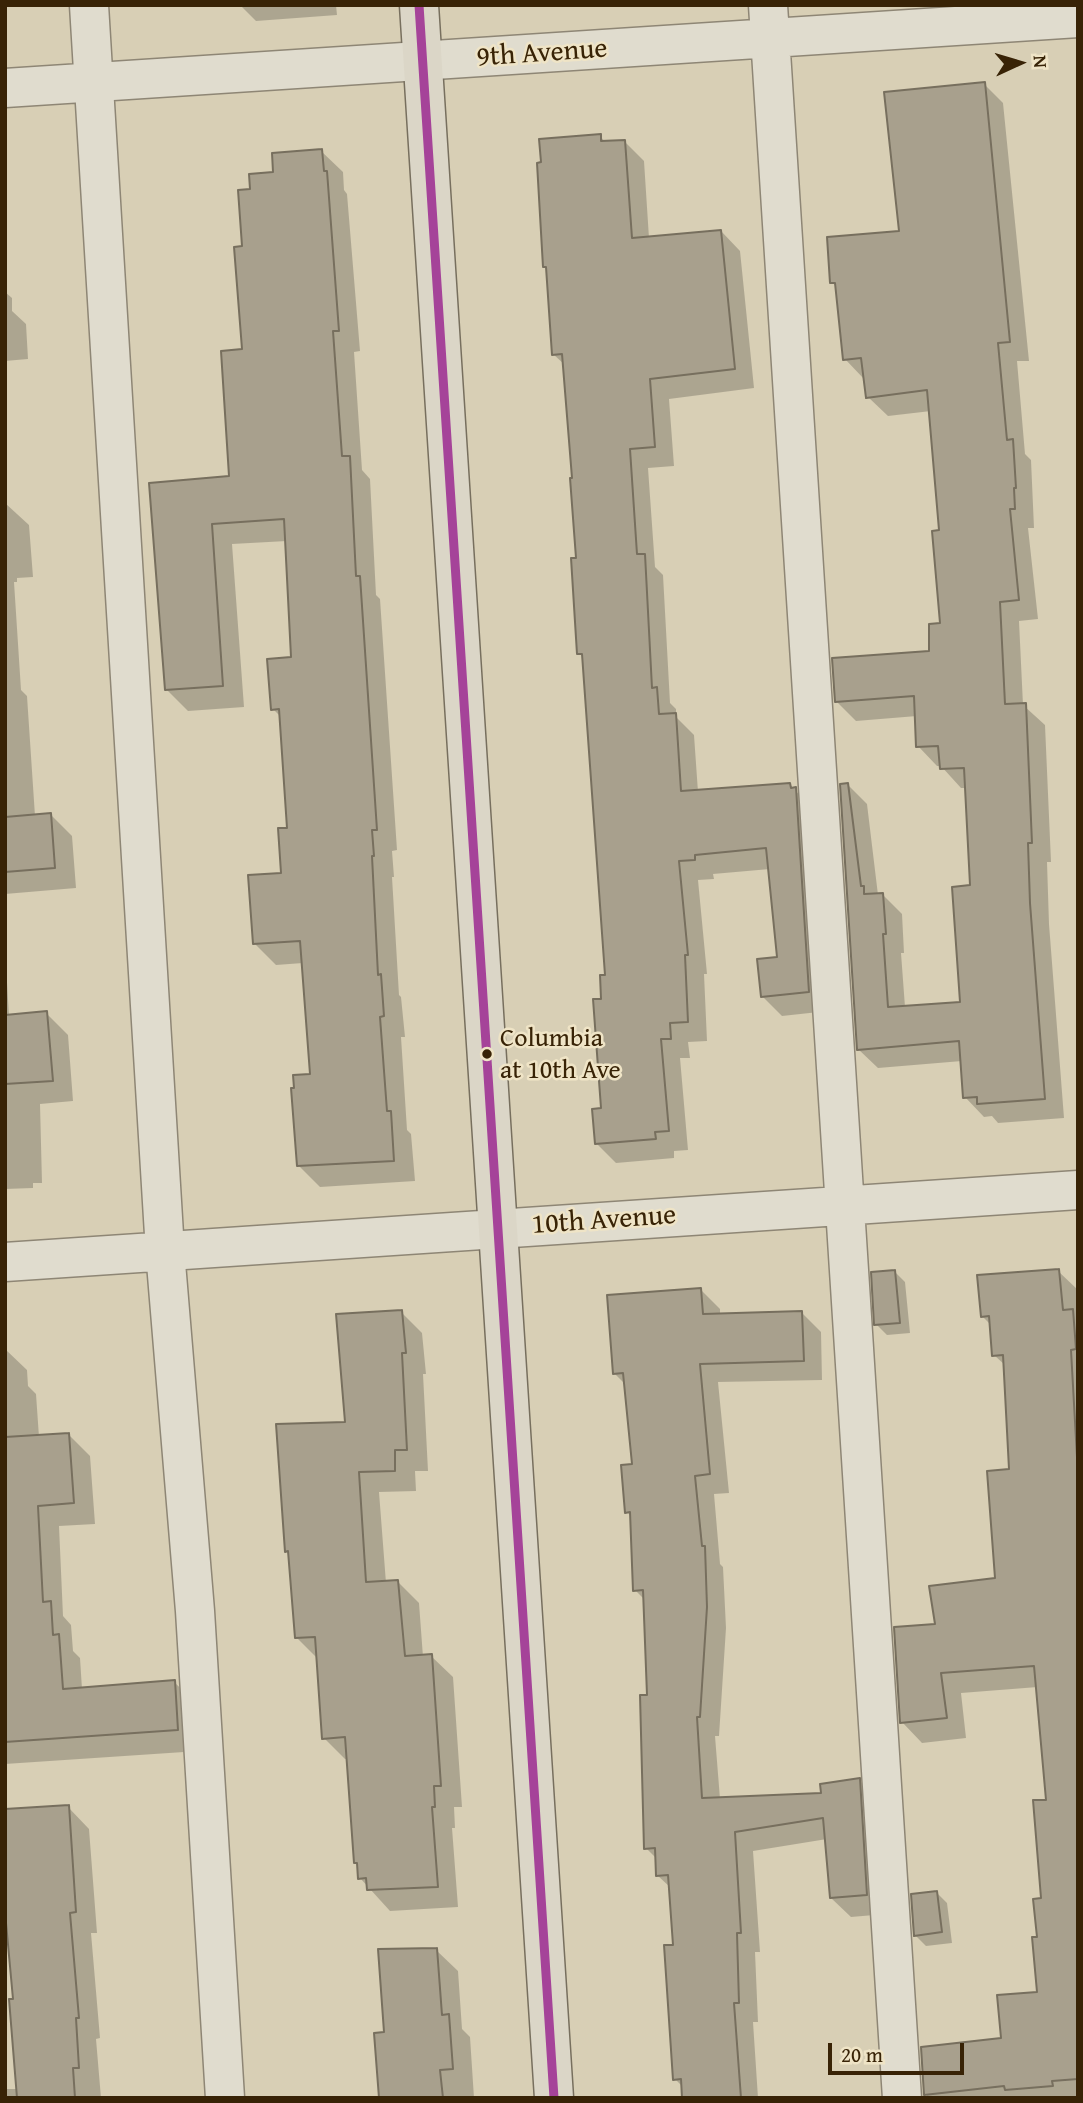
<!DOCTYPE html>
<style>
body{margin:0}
#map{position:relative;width:1083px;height:2103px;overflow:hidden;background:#d8cfb5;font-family:"Gentium Book Plus",serif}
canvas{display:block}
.frame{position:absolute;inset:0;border:7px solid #382306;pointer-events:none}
.north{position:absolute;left:985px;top:28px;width:70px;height:70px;-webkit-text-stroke:5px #efe4c6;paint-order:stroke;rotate:86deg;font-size:19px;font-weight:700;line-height:28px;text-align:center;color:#382306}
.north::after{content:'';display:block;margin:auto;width:24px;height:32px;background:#382306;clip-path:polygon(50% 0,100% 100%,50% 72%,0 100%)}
.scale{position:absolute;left:828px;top:2043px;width:136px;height:32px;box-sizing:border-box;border:4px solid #382306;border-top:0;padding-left:9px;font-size:21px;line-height:24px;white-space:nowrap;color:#382306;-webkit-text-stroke:5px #efe4c6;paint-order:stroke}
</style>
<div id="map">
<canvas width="1083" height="2103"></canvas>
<div class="frame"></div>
<div class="north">N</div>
<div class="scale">20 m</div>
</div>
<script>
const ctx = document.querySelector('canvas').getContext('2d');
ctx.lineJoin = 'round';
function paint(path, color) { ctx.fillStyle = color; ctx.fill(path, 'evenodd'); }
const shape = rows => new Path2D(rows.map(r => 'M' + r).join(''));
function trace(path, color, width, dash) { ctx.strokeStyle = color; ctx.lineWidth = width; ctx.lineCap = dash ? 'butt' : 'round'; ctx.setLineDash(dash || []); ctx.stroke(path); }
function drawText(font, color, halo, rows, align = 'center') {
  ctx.font = font + ' "Gentium Book Plus",serif'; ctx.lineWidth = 5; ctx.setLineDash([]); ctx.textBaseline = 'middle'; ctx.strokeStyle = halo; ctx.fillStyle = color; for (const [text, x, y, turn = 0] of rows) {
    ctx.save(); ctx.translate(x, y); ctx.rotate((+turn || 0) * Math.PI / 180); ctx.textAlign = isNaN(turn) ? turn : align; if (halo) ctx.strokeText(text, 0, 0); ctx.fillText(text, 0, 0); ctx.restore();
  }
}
const shadow = shape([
 [240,5,336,5,337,15,256,21],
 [984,84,1003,103,1029,361,1017,361,1025,454,1031,460,1034,528,1028,528,1038,619,1019,621,1023,705,1045,725,1051,862,1047,862,1049,924,1064,1118,998,1123,992,1116,984,1117,965,1097,962,1061,878,1068,858,1049,848,785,867,804,878,895,882,894,902,914,904,953,901,953,905,1007,962,1003,972,887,967,788,961,788,941,766,937,766,918,746,917,716,856,721,836,701,931,653,942,624,941,532,931,411,888,416,868,397,864,379,845,359,838,288,832,282,901,232],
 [600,136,606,143,624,141,644,161,649,238,721,231,740,251,754,388,669,399,674,466,648,468,655,567,663,575,670,703,676,709,676,717,694,735,698,792,789,785,815,809,828,1011,782,1016,762,996,779,959,770,869,713,874,714,879,698,880,707,974,704,974,707,1041,688,1042,690,1058,680,1058,688,1150,674,1151,674,1158,616,1163,596,1143,602,1109,603,1001,606,977,584,658,579,653,578,560,565,365,553,354,548,270,544,267],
 [321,151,343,172,344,190,347,194,360,351,354,352,362,470,370,479,376,595,380,599,397,850,392,851,394,877,392,877,399,995,401,997,405,1037,401,1037,407,1130,411,1134,415,1181,320,1187,298,1165,312,1075,303,963,276,965,255,944,283,875,289,829,281,717,273,709,292,659,287,541,232,544,244,707,188,711,166,689,151,484,231,478,244,351,243,248,252,190,275,174],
 [5,292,12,298,12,311,26,324,28,359,5,361],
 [5,503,29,525,33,577,17,578,17,582,14,582,21,690,27,696,35,816,51,815,72,836,76,888,5,894],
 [5,949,9,1016,46,1013,68,1035,73,1101,40,1104,42,1183,33,1183,33,1188,5,1189],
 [1058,1271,1078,1290,1078,2098,927,2098,923,2049,1003,2040,1039,1994,1039,1939,1048,1801,1038,1687,961,1693,966,1738,922,1743,902,1722,937,1625,997,1580,1011,1471,1006,1366,994,1355,991,1325,982,1316],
 [895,1272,905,1282,910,1333,887,1335,876,1324],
 [701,1290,720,1309,720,1315,802,1313,821,1332,822,1380,718,1382,729,1493,714,1494,720,1564,723,1567,726,1628,719,1736,715,1736,720,1799,823,1794,859,1780,878,1799,886,1914,851,1917,831,1898,827,1839,753,1851,760,1952,755,1952,758,2022,753,2022,758,2098,682,2098,681,2085,675,2079,675,1947,671,1888,657,1875,657,1859,646,1848,649,1696,646,1601,635,1590,632,1517,627,1512,633,1466,626,1385,615,1374],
 [401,1312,422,1333,426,1374,423,1374,428,1471,415,1471,416,1491,379,1492,386,1583,398,1582,419,1603,423,1657,431,1656,453,1677,462,1807,454,1807,455,1828,452,1828,458,1907,390,1911,360,1878,359,1866,356,1862,348,1759,345,1759,324,1738,318,1659,297,1638,290,1554,286,1551],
 [5,1349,27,1370,28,1386,36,1394,39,1437,69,1435,90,1456,95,1524,59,1526,63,1616,71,1625,73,1651,80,1658,82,1689,174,1682,196,1703,199,1751,5,1764],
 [68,1807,89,1829,97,1933,91,1933,100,2038,96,2039,101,2098,5,2098,5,2089,18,2089,14,2000],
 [937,1893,947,1903,952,1943,926,1946,915,1935],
 [436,1950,458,1971,462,2029,470,2037,474,2098,380,2098,386,2034]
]);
const building = shape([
 [985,82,1010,342,998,343,1007,440,1013,439,1016,488,1014,488,1015,509,1010,509,1019,600,1000,602,1005,704,1026,703,1032,843,1028,843,1030,903,1045,1099,977,1104,977,1097,963,1098,959,1041,857,1050,840,784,848,783,861,886,864,886,864,894,883,893,886,934,883,934,888,1007,960,1002,952,887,970,885,964,768,940,769,938,746,916,747,914,696,835,702,832,658,929,651,929,624,940,623,932,531,939,530,927,390,866,398,861,358,843,360,835,283,830,283,827,237,899,231,884,92,985,82],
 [601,134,601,141,625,140,632,238,721,230,735,369,650,379,655,447,630,449,637,554,645,554,652,688,657,687,659,714,676,713,681,791,790,783,791,788,796,787,809,992,761,997,757,959,777,957,766,848,695,855,695,860,679,861,688,955,685,955,688,1022,670,1023,671,1039,661,1039,669,1131,655,1132,656,1139,595,1144,592,1109,601,1108,593,999,601,999,600,975,605,975,582,654,577,654,571,558,576,558,570,478,572,478,562,354,552,355,546,267,543,267,537,163,541,162,539,139,601,134],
 [322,149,324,171,327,171,339,331,333,331,342,456,350,456,356,576,360,576,377,830,372,830,374,856,372,856,378,975,381,974,384,1016,380,1017,387,1111,391,1111,394,1161,297,1166,291,1088,294,1088,293,1075,310,1074,300,941,253,944,248,875,281,873,278,828,287,828,279,709,271,710,267,659,291,657,284,519,212,524,223,686,165,690,149,483,229,476,221,351,242,349,234,247,242,246,238,190,250,189,249,174,273,172,272,153,322,149],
 [51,813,55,868,5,872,5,817,51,813],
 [47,1011,53,1081,5,1084,5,1015,47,1011],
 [1059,1269,1063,1310,1073,1309,1076,1349,1071,1350,1078,1475,1078,2079,1052,2081,1053,2086,1005,2090,1004,2086,924,2095,921,2047,1001,2038,997,1995,1037,1992,1032,1937,1037,1937,1033,1899,1041,1898,1033,1800,1046,1800,1034,1666,941,1673,947,1718,900,1723,894,1627,935,1624,929,1586,995,1578,987,1471,1009,1469,1003,1355,992,1356,989,1316,981,1317,977,1275,1059,1269],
 [895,1270,900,1323,874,1325,871,1272,895,1270],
 [701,1288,703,1314,802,1311,804,1361,700,1364,710,1474,695,1476,702,1546,705,1546,707,1607,700,1717,697,1717,702,1798,821,1793,820,1784,860,1778,867,1895,830,1898,823,1818,735,1832,741,1933,737,1933,739,2003,734,2003,741,2098,682,2098,681,2079,673,2080,664,1945,673,1945,668,1875,656,1876,655,1848,644,1849,640,1695,647,1695,643,1590,633,1591,630,1512,625,1513,621,1465,632,1464,623,1373,613,1374,607,1295,701,1288],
 [402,1310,406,1353,402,1353,407,1450,395,1450,395,1471,359,1472,366,1582,398,1580,405,1656,432,1654,441,1786,434,1786,435,1807,432,1807,438,1887,367,1890,366,1878,358,1879,357,1863,354,1863,345,1737,322,1739,315,1637,295,1638,288,1551,285,1552,276,1424,345,1422,336,1314,402,1310],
 [69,1433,74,1503,38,1506,43,1602,51,1601,53,1635,59,1634,63,1689,175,1680,178,1730,5,1742,5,1437,69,1433],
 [69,1805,76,1912,70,1913,79,2018,76,2018,79,2068,73,2068,75,2098,17,2098,9,1999,13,1999,5,1912,5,1809,69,1805],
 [937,1891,942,1932,914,1936,911,1894,937,1891],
 [437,1948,442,2015,449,2014,453,2069,440,2070,443,2098,379,2098,374,2033,384,2032,378,1949,437,1948]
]);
const minor = shape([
 [89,5,165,1251,195,1611,225,2098],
 [768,5,902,2098],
 [5,88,1078,18],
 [5,1262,1078,1190]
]);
const major = shape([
 [419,5,554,2098]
]);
const bus1 = shape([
 [419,5,554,2098]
]);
const markers = [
 [487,1054,6,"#382306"]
];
const busNames = [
 ["Columbia",500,1039],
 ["at 10th Ave",500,1071]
];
const streetNames = [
 ["9th Avenue",542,54,-4],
 ["10th Avenue",604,1221,-4]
];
paint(shadow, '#0003');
paint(building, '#a8a08d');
trace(building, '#776f5e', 2);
trace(minor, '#8e8675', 41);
trace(major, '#776f5e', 41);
trace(minor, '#e0dcce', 38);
trace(major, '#dbd6c7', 38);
trace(bus1, '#a54399', 9);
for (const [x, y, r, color] of markers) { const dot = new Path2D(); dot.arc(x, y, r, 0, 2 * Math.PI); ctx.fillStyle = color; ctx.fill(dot); trace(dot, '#efe4c6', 2.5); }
drawText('26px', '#382306', '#efe4c6', busNames, 'left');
drawText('28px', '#382306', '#efe4c6', streetNames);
</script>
